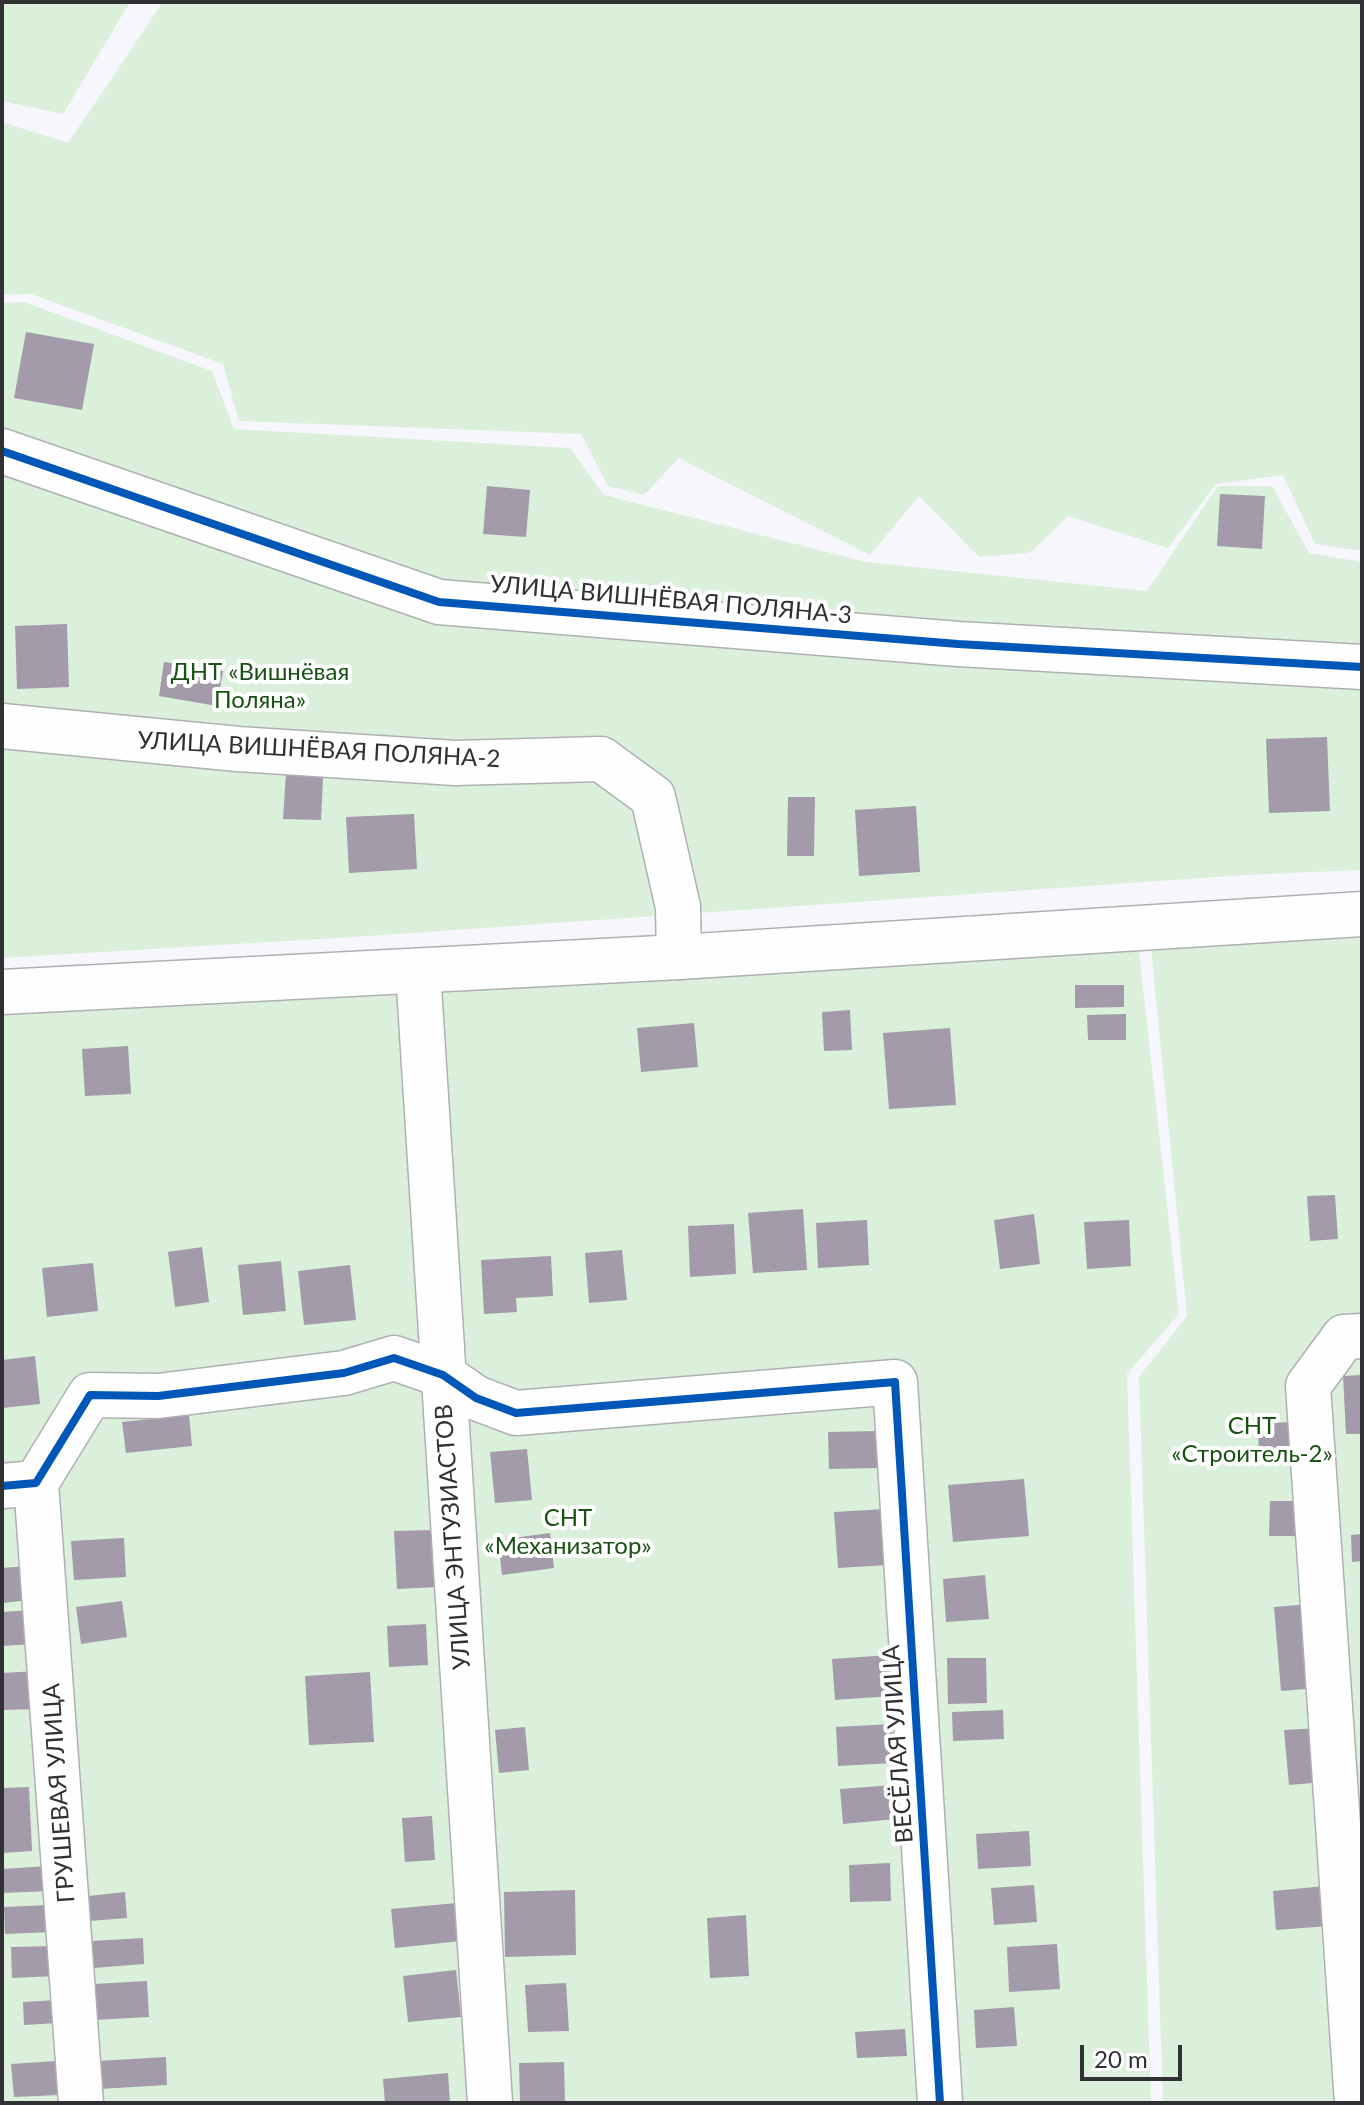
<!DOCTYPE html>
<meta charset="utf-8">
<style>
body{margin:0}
#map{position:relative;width:1364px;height:2105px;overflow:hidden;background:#f6f6fc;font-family:Lato,sans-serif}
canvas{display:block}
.frame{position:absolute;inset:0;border:4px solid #313034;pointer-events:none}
.scale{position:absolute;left:1080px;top:2045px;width:102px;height:36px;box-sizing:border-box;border:4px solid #313034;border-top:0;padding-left:10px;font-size:24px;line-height:28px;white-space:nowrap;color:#313034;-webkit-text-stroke:6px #fff;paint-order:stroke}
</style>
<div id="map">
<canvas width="1364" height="2105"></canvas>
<div class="frame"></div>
<div class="scale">20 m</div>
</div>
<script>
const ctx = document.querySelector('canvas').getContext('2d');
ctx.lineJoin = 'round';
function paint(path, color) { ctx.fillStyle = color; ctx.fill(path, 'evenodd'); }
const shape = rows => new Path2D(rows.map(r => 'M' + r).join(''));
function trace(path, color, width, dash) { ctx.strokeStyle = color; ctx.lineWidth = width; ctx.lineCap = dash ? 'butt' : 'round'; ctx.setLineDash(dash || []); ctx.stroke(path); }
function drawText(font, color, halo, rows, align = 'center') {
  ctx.font = font + ' Lato,sans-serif'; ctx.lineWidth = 8; ctx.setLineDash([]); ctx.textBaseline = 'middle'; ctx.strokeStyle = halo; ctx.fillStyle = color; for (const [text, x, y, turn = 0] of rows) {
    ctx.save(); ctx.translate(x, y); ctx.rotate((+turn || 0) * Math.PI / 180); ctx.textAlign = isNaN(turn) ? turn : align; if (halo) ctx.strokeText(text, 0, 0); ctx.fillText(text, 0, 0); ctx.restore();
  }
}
const green = shape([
 [2,2,130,2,63,114,2,101],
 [165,2,1362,2,1362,551,1315,544,1283,475,1216,484,1168,548,1068,516,1030,553,979,557,919,496,870,555,679,458,644,495,608,486,581,434,239,421,223,364,31,294,2,295,2,122,68,143,161,5],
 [24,302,212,371,234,429,570,448,604,495,866,562,1147,591,1218,486,1272,486,1309,553,1362,562,1362,870,1245,875,354,937,2,958,2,303],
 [1137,933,1179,1314,1127,1374,1151,2103,2,2103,2,988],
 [1362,938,1362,2103,1163,2103,1139,1377,1187,1316,1151,948]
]);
const building = shape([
 [26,332,94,344,82,410,14,398],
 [487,486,530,490,526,537,483,534],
 [1220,494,1265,496,1262,549,1217,546],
 [67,624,69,687,17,689,15,626],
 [164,662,223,671,217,706,159,696],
 [1327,737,1330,811,1269,813,1266,739],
 [287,758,324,759,321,820,283,819],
 [788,797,815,797,814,856,787,856],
 [916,806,920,872,859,876,855,810],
 [414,814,417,869,349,873,346,817],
 [1075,985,1124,985,1124,1007,1075,1008],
 [850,1010,852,1050,824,1051,822,1012],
 [1126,1014,1126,1040,1088,1040,1087,1015],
 [694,1023,698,1067,641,1072,637,1028],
 [950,1028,956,1105,889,1109,883,1033],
 [128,1046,131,1094,85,1096,82,1049],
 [1335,1195,1338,1239,1310,1241,1307,1196],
 [803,1209,807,1270,753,1273,748,1213],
 [1034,1214,1040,1264,1000,1269,994,1220],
 [867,1220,869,1265,818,1268,816,1223],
 [1129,1220,1131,1266,1087,1269,1084,1222],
 [734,1224,736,1274,690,1277,688,1226],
 [202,1247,209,1302,175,1307,168,1252],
 [622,1250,627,1300,589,1303,585,1253],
 [551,1256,553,1296,516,1298,517,1312,484,1314,481,1260],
 [281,1261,286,1311,243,1315,238,1265],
 [93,1263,98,1311,47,1317,42,1268],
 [350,1265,356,1320,304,1325,298,1271],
 [35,1356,40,1404,2,1408,2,1360],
 [1362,1375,1362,1434,1346,1434,1343,1376],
 [189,1415,192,1446,126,1453,122,1422],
 [1298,1422,1299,1460,1259,1461,1258,1423],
 [879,1431,880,1468,829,1469,828,1432],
 [527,1449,532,1500,495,1503,490,1452],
 [1024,1479,1029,1536,953,1542,948,1485],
 [1270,1501,1300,1501,1300,1536,1269,1536],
 [885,1509,888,1565,838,1568,834,1512],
 [435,1530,437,1587,397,1589,394,1531],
 [550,1533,554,1568,502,1575,498,1540],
 [1362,1534,1362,1561,1352,1562,1351,1535],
 [124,1538,126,1577,74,1580,71,1541],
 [27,1566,30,1600,2,1603,2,1568],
 [985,1575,989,1619,946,1622,943,1579],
 [122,1601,127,1637,81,1644,76,1607],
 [1311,1604,1318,1688,1281,1691,1274,1607],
 [33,1610,35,1644,2,1646,2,1612],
 [426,1624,428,1665,389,1667,387,1626],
 [889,1655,891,1696,835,1700,832,1659],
 [947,1658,986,1658,987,1703,948,1704],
 [37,1671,38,1709,2,1710,2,1673],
 [370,1672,374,1742,309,1745,305,1676],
 [1003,1710,1004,1739,953,1741,952,1712],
 [892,1724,894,1763,838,1766,836,1727],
 [525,1727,529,1770,499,1773,495,1730],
 [1319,1728,1323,1782,1289,1785,1284,1730],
 [894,1785,896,1819,843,1824,840,1789],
 [29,1787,32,1851,2,1853,2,1788],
 [432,1816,435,1860,405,1862,402,1818],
 [1029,1831,1031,1866,978,1869,976,1834],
 [890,1863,891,1901,850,1902,849,1865],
 [48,1866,50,1891,2,1893,2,1869],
 [1034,1885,1037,1922,994,1925,991,1888],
 [1325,1886,1329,1926,1276,1930,1273,1891],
 [575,1890,576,1955,505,1957,504,1892],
 [125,1892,127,1918,90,1921,88,1896],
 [457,1903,461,1941,395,1948,391,1909],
 [50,1905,52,1932,5,1934,4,1907],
 [746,1915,749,1976,710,1978,707,1918],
 [143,1938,144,1964,94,1968,92,1941],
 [1057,1944,1060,1989,1009,1992,1007,1947],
 [55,1946,56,1976,12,1978,11,1947],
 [456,1970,461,2017,408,2022,403,1976],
 [147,1981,149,2017,95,2020,94,1984],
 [566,1983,569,2031,528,2032,525,1985],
 [56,2000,58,2023,24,2025,23,2002],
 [1014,2007,1017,2046,976,2048,974,2010],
 [905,2029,907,2056,857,2058,855,2032],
 [166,2057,167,2085,99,2089,97,2061],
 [57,2061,59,2095,14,2097,11,2064],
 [564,2062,565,2103,520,2103,519,2063],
 [448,2073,450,2103,385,2103,383,2079]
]);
const minor = shape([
 [2,451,439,602,958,644,1362,667],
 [2,726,238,749,455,763,601,759,653,797,678,907,679,957],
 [418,971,490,2103],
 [36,1483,81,2103],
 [2,1486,36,1483,90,1395,158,1396,344,1373,394,1358,443,1375,476,1398,516,1413,895,1382,940,2103],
 [1357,2103,1308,1386,1344,1337,1362,1336]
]);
const major = shape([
 [2,992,679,957,1362,914]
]);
const cycleway = shape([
 [2,451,439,602,958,644,1362,667],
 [2,1486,36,1483,90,1395,158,1396,344,1373,394,1358,443,1375,476,1398,516,1413,895,1382,940,2103]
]);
const streetNames = [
 ["УЛИЦА ВИШНЁВАЯ ПОЛЯНА-3",671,600,5],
 ["УЛИЦА ВИШНЁВАЯ ПОЛЯНА-2",319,750,3],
 ["УЛИЦА ЭНТУЗИАСТОВ",453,1537,-94],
 ["ВЕСЁЛАЯ УЛИЦА",898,1744,-94],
 ["ГРУШЕВАЯ УЛИЦА",59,1793,-94]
];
const parkNames = [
 ["ДНТ «Вишнёвая",260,672],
 ["Поляна»",260,700],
 ["СНТ",1252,1426],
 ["«Строитель-2»",1252,1454],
 ["СНТ",568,1518],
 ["«Механизатор»",568,1546]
];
paint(green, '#daf0da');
paint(building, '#a39baa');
trace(minor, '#b0b0b4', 47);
trace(major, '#b0b0b4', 47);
trace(minor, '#fefeff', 44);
trace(major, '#fefeff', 44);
trace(cycleway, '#0057b8', 8);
drawText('24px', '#313034', '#fff', streetNames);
drawText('24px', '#185212', '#fff', parkNames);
</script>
